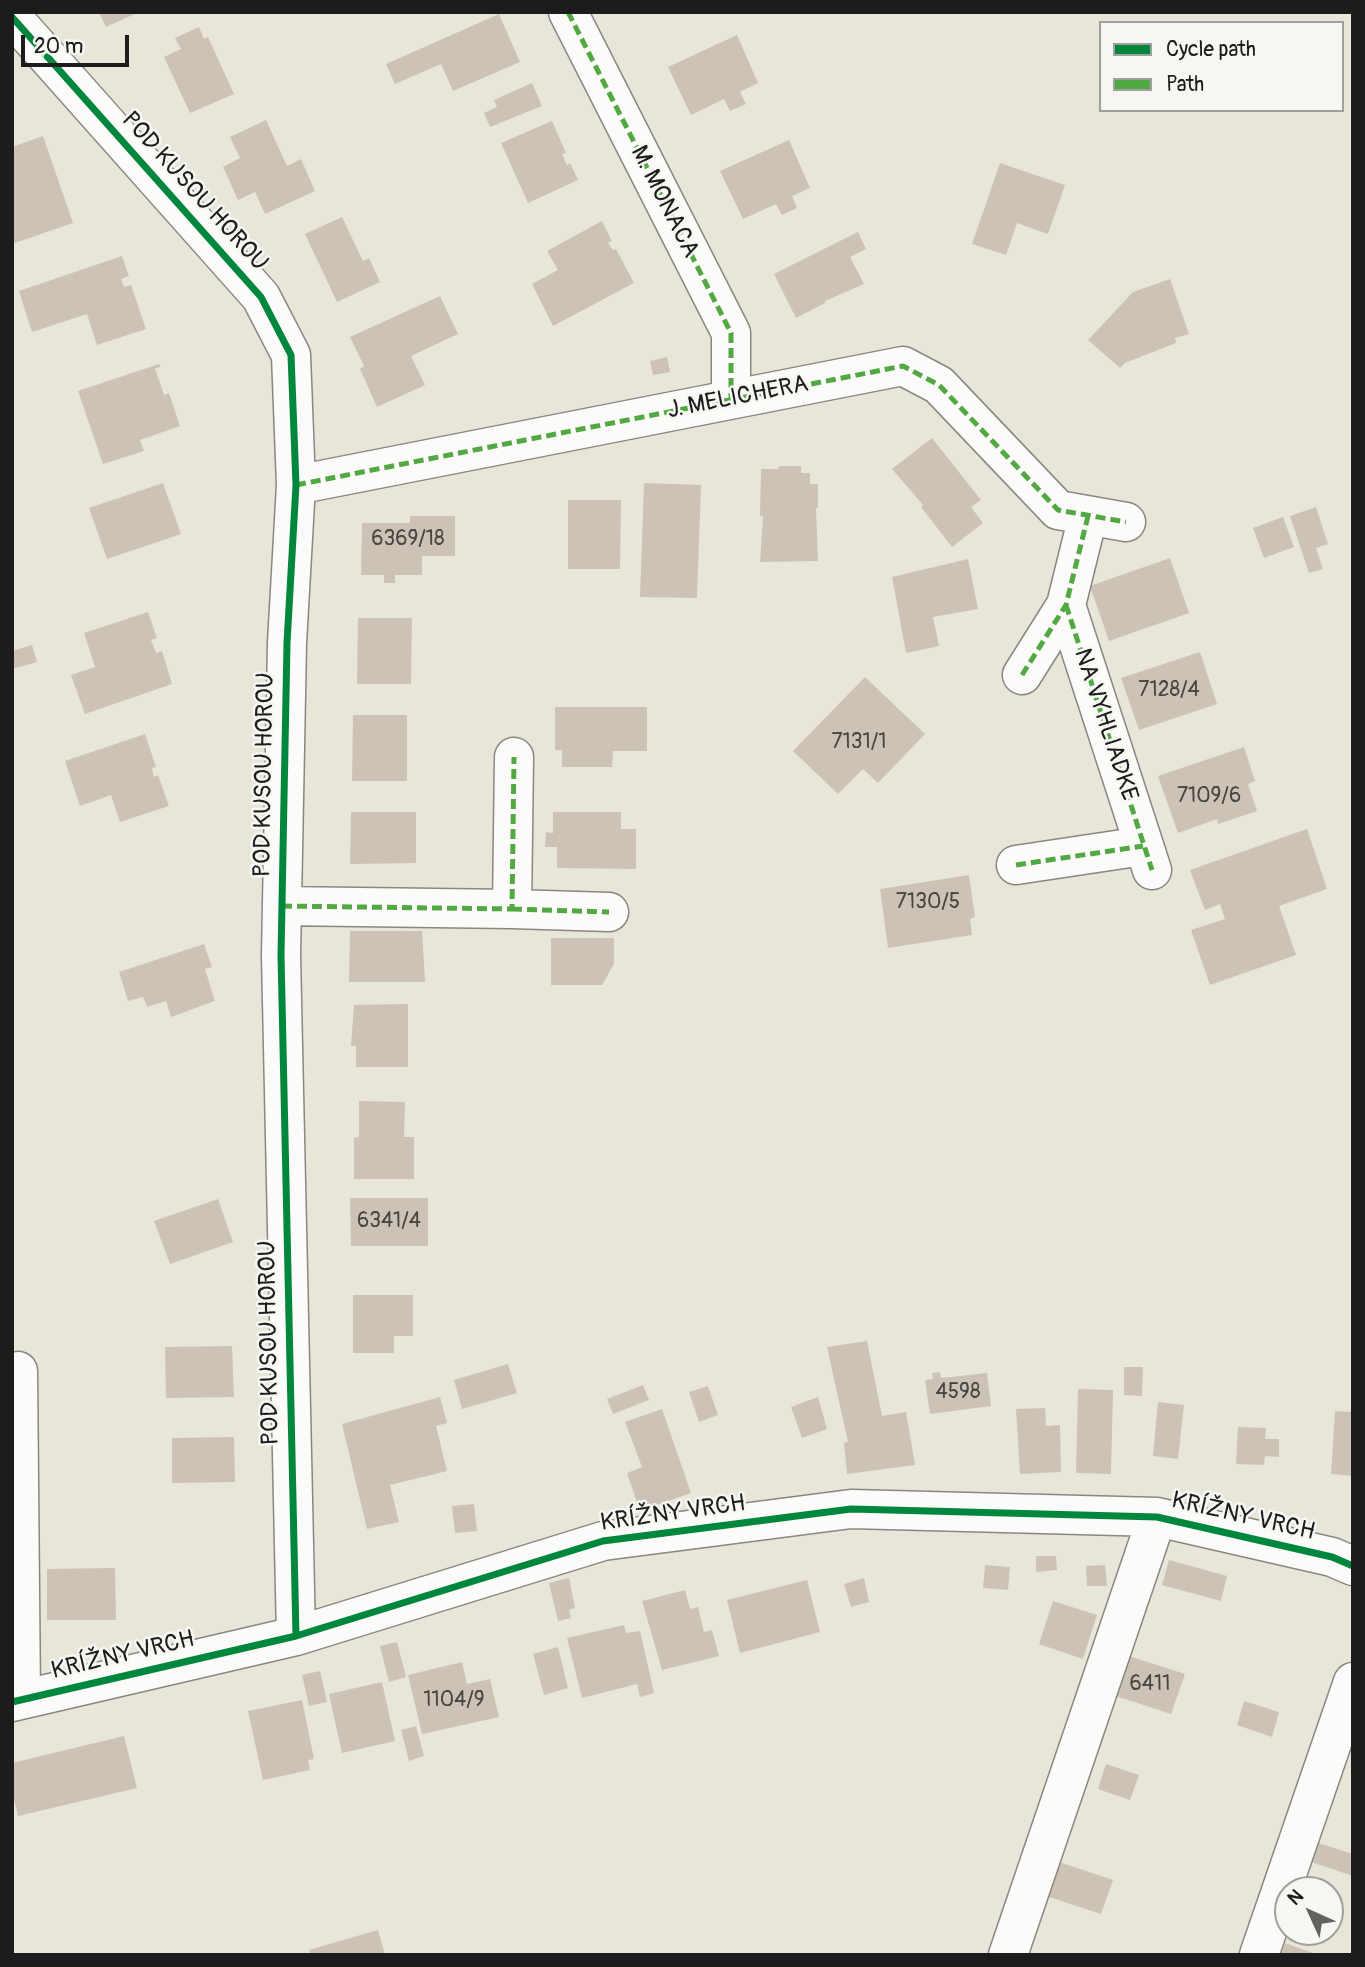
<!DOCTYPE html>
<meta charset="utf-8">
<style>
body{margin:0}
#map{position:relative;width:1365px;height:1967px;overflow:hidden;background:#e8e6d9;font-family:Pangolin,sans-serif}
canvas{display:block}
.frame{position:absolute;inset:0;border:14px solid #1c1c1c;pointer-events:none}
.legend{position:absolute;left:1099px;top:21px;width:245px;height:91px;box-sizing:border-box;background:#f6f6f2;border:2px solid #9f9f9c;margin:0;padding:9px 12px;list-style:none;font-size:21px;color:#1c1c1c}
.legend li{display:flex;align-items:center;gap:14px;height:35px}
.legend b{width:35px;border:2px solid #9f9f9c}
.north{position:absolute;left:1274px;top:1876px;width:70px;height:70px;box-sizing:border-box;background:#f6f6f2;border:2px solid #9f9f9c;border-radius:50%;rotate:315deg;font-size:19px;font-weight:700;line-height:28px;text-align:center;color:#1c1c1c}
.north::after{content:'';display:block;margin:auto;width:24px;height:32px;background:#63635e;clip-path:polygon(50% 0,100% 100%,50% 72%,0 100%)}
.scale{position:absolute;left:21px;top:35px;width:108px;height:32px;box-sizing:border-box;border:4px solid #1c1c1c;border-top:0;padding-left:9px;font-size:21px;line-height:24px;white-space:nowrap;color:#1c1c1c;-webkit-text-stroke:5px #f6f6f2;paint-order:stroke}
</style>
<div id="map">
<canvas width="1365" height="1967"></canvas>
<div class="frame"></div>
<ul class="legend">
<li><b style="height:9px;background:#00873e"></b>Cycle path</li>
<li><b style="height:9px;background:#52a943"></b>Path</li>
</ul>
<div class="north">N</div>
<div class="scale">20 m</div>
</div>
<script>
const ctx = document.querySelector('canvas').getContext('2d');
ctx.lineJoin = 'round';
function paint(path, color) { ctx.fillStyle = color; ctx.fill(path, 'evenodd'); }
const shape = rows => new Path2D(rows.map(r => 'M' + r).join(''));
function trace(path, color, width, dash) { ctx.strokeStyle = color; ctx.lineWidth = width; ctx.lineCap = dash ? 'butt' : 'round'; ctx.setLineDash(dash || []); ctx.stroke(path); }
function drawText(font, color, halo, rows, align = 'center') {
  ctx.font = font + ' Pangolin,sans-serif'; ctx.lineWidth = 5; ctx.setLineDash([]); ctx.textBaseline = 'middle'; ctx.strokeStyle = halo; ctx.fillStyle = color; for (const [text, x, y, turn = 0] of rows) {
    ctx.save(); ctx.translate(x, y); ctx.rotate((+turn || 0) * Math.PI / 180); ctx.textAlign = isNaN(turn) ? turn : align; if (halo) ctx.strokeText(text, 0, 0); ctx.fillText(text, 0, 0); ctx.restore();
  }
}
const building = shape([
 [99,12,139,12,106,27],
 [499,14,520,62,453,91,441,64,395,84,386,64],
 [199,27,204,39,208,37,234,94,190,113,164,57,181,49,175,38],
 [737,35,758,83,740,92,746,104,730,111,724,99,691,115,668,67],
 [532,83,542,106,490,127,484,113,497,107,494,100],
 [266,120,287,166,301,159,315,191,265,214,255,192,238,200,223,167,240,158,230,137],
 [552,121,566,153,562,154,567,165,570,163,578,180,528,203,501,143],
 [43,136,73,223,12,244,12,147],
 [789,140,810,188,792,196,797,208,782,215,776,204,743,219,720,171],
 [1000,163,1065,185,1048,234,1017,223,1006,255,972,244],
 [342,217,363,261,369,258,380,282,337,302,305,234],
 [602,221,612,241,608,243,613,250,616,249,634,283,553,326,532,284,558,270,547,251],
 [858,232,866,249,850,257,864,284,825,301,825,303,796,318,774,274],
 [122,256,129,276,121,279,124,287,131,285,146,329,97,345,87,314,32,332,19,291],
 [1170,279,1189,334,1175,338,1176,343,1125,363,1120,368,1088,340,1133,292],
 [440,296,458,334,411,356,425,385,377,407,360,369,364,366,350,337],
 [667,357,670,372,653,375,650,361],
 [159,364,161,367,155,368,164,395,169,393,180,426,140,440,144,451,103,464,78,391],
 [932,438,981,500,971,507,983,523,952,547,921,507,923,505,892,469],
 [779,466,801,466,801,473,810,473,810,484,818,484,818,508,816,508,818,561,760,562,763,516,760,516,761,469,778,469],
 [163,483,181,534,107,559,89,508],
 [644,483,701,485,697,598,640,597],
 [568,500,621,500,620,569,568,569],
 [1316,507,1328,544,1316,548,1323,569,1309,573,1290,516],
 [410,516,455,516,455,556,422,556,422,575,395,575,395,583,384,583,384,575,361,575,362,523,410,523],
 [1283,517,1294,547,1264,558,1253,528],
 [1170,558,1189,613,1109,641,1090,586],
 [968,559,978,609,933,617,939,646,906,653,892,577],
 [148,612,157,638,151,640,156,653,162,651,172,684,85,714,71,675,95,667,84,633],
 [358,618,412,618,411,684,357,684],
 [32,645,37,662,12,669,12,651],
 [1200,652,1217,704,1139,730,1121,678],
 [865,677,925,734,878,783,863,769,838,794,793,751],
 [555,707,647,707,647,751,613,751,612,767,562,767,562,750,555,750],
 [353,715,407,715,407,781,352,781],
 [145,734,156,767,152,768,154,777,158,775,169,806,120,822,111,795,80,806,65,761],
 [1244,747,1255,781,1248,784,1257,811,1218,824,1217,819,1178,833,1158,776],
 [351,812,416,812,416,863,350,864],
 [553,812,621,812,621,829,636,829,636,869,557,868,557,847,545,847,546,832,553,833],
 [1307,829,1327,889,1279,906,1296,955,1210,985,1191,930,1225,919,1220,904,1205,910,1190,870],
 [969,875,975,917,970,919,972,935,888,948,880,889],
 [350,931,422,931,425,982,349,982],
 [551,938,614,938,614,964,602,985,551,985],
 [204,944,212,967,205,969,215,1001,171,1017,166,1001,147,1007,143,997,128,1001,119,972],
 [408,1004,408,1067,356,1067,356,1046,351,1046,354,1005],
 [359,1101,405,1102,404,1137,414,1137,414,1179,354,1179,354,1138,359,1137],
 [350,1198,428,1198,428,1246,351,1246],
 [218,1199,233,1242,170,1264,154,1221],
 [353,1295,413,1295,413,1336,394,1336,394,1353,353,1353],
 [867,1341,882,1416,906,1412,915,1465,847,1474,844,1443,848,1442,827,1347],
 [232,1346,234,1397,166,1398,165,1347],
 [508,1364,517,1393,462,1409,454,1380],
 [1124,1367,1143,1367,1142,1396,1124,1395],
 [940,1372,941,1378,987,1373,991,1406,930,1414,925,1380,933,1379,932,1373],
 [643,1385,649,1400,613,1414,607,1399],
 [708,1386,718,1415,699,1422,689,1392],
 [1078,1389,1113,1390,1111,1474,1076,1473],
 [440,1397,447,1423,436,1426,447,1471,390,1485,399,1522,367,1529,342,1424],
 [818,1397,827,1429,802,1438,791,1407],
 [1158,1402,1184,1405,1178,1459,1153,1456],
 [1045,1408,1046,1426,1060,1425,1061,1472,1020,1474,1016,1409],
 [662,1409,691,1493,640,1511,627,1473,642,1467,625,1422],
 [1335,1411,1353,1412,1353,1476,1331,1474],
 [1238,1427,1266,1428,1265,1439,1279,1439,1279,1457,1265,1456,1264,1465,1236,1464],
 [234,1437,235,1482,172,1483,172,1438],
 [474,1504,477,1531,455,1533,452,1506],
 [1036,1556,1056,1556,1057,1570,1036,1572],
 [1169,1560,1227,1576,1221,1601,1162,1585],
 [985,1565,1010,1567,1008,1590,983,1588],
 [1105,1565,1107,1586,1087,1586,1086,1566],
 [115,1568,116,1620,47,1620,47,1569],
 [569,1578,575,1608,569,1610,571,1618,558,1621,549,1583],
 [864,1578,869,1602,851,1607,844,1584],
 [807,1580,820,1632,740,1653,727,1600],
 [685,1590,690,1609,698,1607,704,1632,712,1630,719,1656,662,1670,642,1601],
 [1053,1601,1097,1615,1083,1659,1039,1644],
 [624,1625,626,1633,640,1631,654,1693,640,1697,637,1684,582,1698,567,1638],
 [397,1642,406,1677,389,1682,380,1646],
 [558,1647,568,1688,544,1695,533,1654],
 [1129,1656,1185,1674,1171,1714,1116,1696],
 [462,1662,467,1684,490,1679,499,1717,422,1734,408,1675],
 [320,1671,327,1702,309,1706,302,1675],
 [382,1682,395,1741,342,1753,329,1694],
 [302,1700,314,1759,308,1760,310,1770,263,1780,248,1711],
 [1244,1701,1279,1712,1272,1737,1237,1725],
 [416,1726,424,1756,409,1761,401,1730],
 [124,1736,137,1788,18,1816,12,1791,12,1763],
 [1106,1764,1139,1775,1130,1800,1098,1789],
 [1318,1843,1353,1854,1353,1876,1311,1862],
 [1053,1860,1113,1880,1101,1914,1049,1897,1055,1877,1048,1875],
 [378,1930,385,1955,311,1955,309,1950],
 [1285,1943,1316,1954,1316,1955,1281,1955]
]);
const street = shape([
 [568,12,731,333,731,399],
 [12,17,261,297,291,355,296,485,287,643,281,955,296,1636],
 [296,485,903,366,939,385,1058,510,1126,522],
 [1066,605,1152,870],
 [1022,675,1066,605,1088,516],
 [1016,865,1143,846],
 [282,906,512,909,514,757],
 [512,909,609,912],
 [18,1371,21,1699],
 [12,1702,296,1636,603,1541,851,1509,1157,1517,1332,1557,1353,1566],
 [1008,1955,1157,1517],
 [1259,1955,1353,1682]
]);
const quiet = shape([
 [568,12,731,333,731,399],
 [296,485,903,366,939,385,1058,510,1126,522],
 [1066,605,1152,870],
 [1022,675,1066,605,1088,516],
 [1016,865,1143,846],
 [282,906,512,909,514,757],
 [512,909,609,912]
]);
const cycleway = shape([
 [12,17,261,297,291,355,296,485,287,643,281,955,296,1636],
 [12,1702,296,1636,603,1541,851,1509,1157,1517,1332,1557,1353,1566]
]);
const numberNames = [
 ["6369/18",408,540],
 ["7128/4",1169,691],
 ["7131/1",859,743],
 ["7109/6",1209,797],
 ["7130/5",928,903],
 ["6341/4",389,1222],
 ["4598",958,1393],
 ["6411",1150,1685],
 ["1104/9",454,1701]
];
const streetNames = [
 ["POD KUSOU HOROU",194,192,48],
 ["M. MONACA",664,202,63],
 ["J. MELICHERA",738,398,-11],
 ["NA VYHLIADKE",1105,725,72],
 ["POD KUSOU HOROU",265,775,-89],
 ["POD KUSOU HOROU",270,1343,-91],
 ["KRÍŽNY VRCH",673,1514,-8],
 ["KRÍŽNY VRCH",1243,1517,13],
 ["KRÍŽNY VRCH",123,1656,-13]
];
paint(building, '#ccc3b6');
trace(street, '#888781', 41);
trace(street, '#fcfbf9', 38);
trace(quiet, '#52a943', 5, [10, 5]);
trace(cycleway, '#00873e', 7);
drawText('21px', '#484642', null, numberNames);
drawText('24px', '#1c1c1c', '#f6f6f2', streetNames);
</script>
